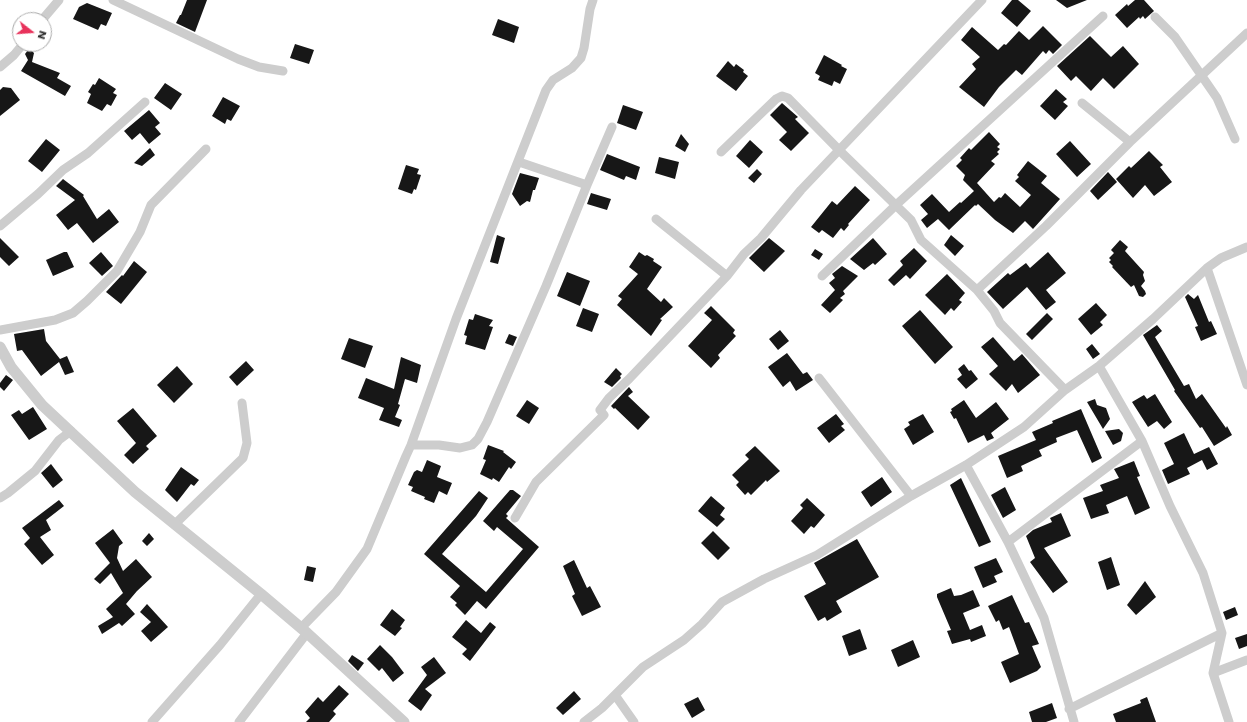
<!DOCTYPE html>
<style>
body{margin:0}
#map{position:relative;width:1247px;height:722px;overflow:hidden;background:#fff;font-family:Poppins,sans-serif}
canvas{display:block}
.north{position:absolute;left:12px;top:12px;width:40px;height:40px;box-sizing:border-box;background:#fff;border:1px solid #acacac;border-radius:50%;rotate:107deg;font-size:11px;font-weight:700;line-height:16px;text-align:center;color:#303030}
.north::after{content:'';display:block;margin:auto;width:14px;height:18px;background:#e8325b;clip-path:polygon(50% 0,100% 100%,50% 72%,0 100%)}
</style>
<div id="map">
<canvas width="1247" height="722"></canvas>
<div class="north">N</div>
</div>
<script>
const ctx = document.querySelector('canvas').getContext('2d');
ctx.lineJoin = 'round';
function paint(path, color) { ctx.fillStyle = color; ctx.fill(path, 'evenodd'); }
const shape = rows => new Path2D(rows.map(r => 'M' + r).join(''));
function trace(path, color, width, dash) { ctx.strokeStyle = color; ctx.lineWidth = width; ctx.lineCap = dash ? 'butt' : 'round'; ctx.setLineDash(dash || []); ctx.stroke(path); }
const building = shape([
 [187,0,207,0,195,32,176,23,180,15,181,15],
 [1012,0,1018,0,1031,11,1017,27,1001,13],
 [1056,0,1087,0,1067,8],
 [1135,0,1144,0,1154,11,1145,19,1143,16,1140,19,1139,17,1127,28,1115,15,1127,4,1128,6],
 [87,3,112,13,106,26,101,24,98,30,73,19,79,7],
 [498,19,519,27,514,43,492,35],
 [1043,26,1062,45,1053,54,1049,50,1046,54,1043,51,1022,75,1016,70,999,87,984,107,959,87,976,69,972,64,980,57,961,40,972,27,998,50,1004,44,1006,45,1019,31,1029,40],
 [1090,36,1111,57,1123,46,1139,64,1114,89,1103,78,1091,91,1076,76,1071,81,1057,66],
 [295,44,314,50,309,64,290,58],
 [28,50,31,50,34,53,32,62,60,73,57,78,71,86,65,96,21,71,28,60,25,54],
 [824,55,842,65,841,66,847,69,840,84,834,81,832,86,818,80,820,76,815,73],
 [728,61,734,67,736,64,744,70,743,72,748,76,736,91,716,76],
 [99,78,116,89,113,93,117,95,111,106,107,104,102,111,87,103,91,94,88,92,93,84,95,85],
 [165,83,182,94,171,110,154,98],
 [3,87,11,88,20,100,0,116,0,90],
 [1056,89,1067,99,1063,102,1068,106,1055,120,1040,106],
 [223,97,240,106,231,121,227,119,225,124,212,116],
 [782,103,798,117,795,119,809,133,791,151,779,140,787,132,770,115],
 [623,105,643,112,636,130,617,123],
 [149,110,160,123,155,127,161,134,149,144,140,133,132,140,124,131],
 [989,132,1000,144,997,147,1000,149,997,152,999,154,991,161,995,164,977,183,994,202,999,197,1001,198,1005,193,1020,207,1031,195,1015,181,1019,177,1017,175,1028,161,1047,176,1041,183,1060,199,1033,229,1025,221,1013,233,995,220,978,204,976,206,975,205,949,230,938,219,927,228,921,220,928,214,920,205,932,194,949,212,960,202,961,203,974,191,963,180,965,175,956,166,962,160,960,158,969,148,971,150],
 [681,134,689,144,685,152,675,146],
 [46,139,60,150,42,172,28,161],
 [750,140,763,152,749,168,736,156],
 [1070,141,1091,164,1077,177,1056,154],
 [150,148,155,155,142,166,134,163],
 [1149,151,1163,165,1160,167,1172,182,1154,196,1145,185,1133,198,1116,179,1129,166,1131,168],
 [607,154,640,167,636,180,626,176,624,180,600,170],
 [659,157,679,162,675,179,655,173],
 [406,165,419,169,417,174,421,175,416,190,414,189,412,194,398,189],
 [757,169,762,174,754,183,748,178],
 [1108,172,1117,182,1098,200,1090,191],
 [520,173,539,178,535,190,533,190,530,202,527,201,520,206,512,194],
 [63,179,84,195,83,196,97,219,109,209,119,222,93,243,77,223,68,230,56,215,75,200,56,186],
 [855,186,870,200,848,224,849,225,844,231,841,228,833,238,822,230,819,233,811,227,832,201,837,205],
 [591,193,611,199,607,210,587,204],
 [497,235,505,238,498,264,490,262],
 [951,235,964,246,955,256,944,245],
 [0,238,19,257,9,266,0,257],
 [769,238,785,251,764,272,749,258],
 [873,238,887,254,875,265,873,263,864,270,850,259],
 [1120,240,1128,247,1125,251,1144,272,1143,275,1145,281,1141,286,1145,291,1146,294,1143,297,1139,296,1134,285,1131,287,1112,267,1113,266,1109,262,1111,260,1109,258,1114,253,1111,250],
 [914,248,927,261,910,279,906,275,894,286,888,280,903,265,900,261],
 [815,249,823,254,819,260,811,255],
 [64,252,67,252,74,267,53,276,46,260],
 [101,252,113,266,102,276,89,263],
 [639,252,645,256,647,255,654,259,653,261,662,267,647,289,661,302,664,298,673,307,660,319,662,320,651,336,617,305,622,299,618,296,638,274,629,267],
 [1048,252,1066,273,1046,290,1056,302,1046,310,1027,287,1003,309,987,292,1008,273,1010,275,1026,263,1030,268],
 [134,261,147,272,121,304,106,292,122,275,123,276],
 [842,266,858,276,843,291,845,294,840,298,843,300,830,313,821,305,835,290,829,283,835,278,832,274],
 [567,272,590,281,580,306,557,296],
 [947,274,965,293,959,300,962,302,954,311,951,308,945,315,925,295],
 [1188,294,1194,299,1198,295,1209,322,1211,321,1217,334,1201,341,1195,327,1198,326,1185,297],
 [1096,303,1107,315,1100,322,1103,325,1091,335,1078,319],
 [711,306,735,330,733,333,736,336,718,355,720,358,711,368,688,346,712,320,704,313],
 [583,308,599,314,592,332,576,326],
 [920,310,953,347,935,364,902,326],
 [1047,313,1053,319,1032,340,1026,334],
 [475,314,493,320,489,326,493,327,485,350,465,344,467,336,464,335,469,319,473,320],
 [1157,325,1162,331,1155,337,1184,386,1189,384,1196,399,1202,394,1226,428,1227,426,1232,435,1214,446,1202,427,1200,428,1174,391,1175,390,1143,335],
 [44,329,46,341,60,359,67,356,74,372,65,375,59,362,41,376,22,350,17,351,14,334],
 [780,330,789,341,778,350,769,339],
 [509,334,517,337,513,346,505,343],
 [993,337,1014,361,1022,354,1040,375,1018,393,1012,384,1006,391,989,374,998,366,981,347],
 [349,338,373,346,365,368,341,359],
 [1092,344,1100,354,1093,359,1086,349],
 [787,353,803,374,807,372,813,380,796,391,790,381,783,387,768,367],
 [401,357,421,365,417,383,405,379,398,404,400,405,395,417,402,420,399,427,379,420,384,408,358,398,366,378,394,389],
 [246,361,254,370,237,386,229,377],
 [964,364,969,371,971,370,978,379,966,389,957,379,962,375,958,369],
 [177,366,193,384,174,403,157,385],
 [616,368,622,374,620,376,621,378,612,387,604,382],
 [6,375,13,380,4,391,0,387,0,383],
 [629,387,633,392,628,396,650,417,638,430,615,408,614,409,611,406],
 [1155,394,1172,422,1164,429,1157,421,1148,427,1132,402,1144,395,1147,399],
 [1095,399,1097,405,1106,408,1110,419,1103,429,1087,402],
 [527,400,539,408,529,424,516,416],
 [964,400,976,418,996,402,1009,419,991,433,994,438,987,441,984,435,968,443,956,418,954,419,950,412,952,411,951,409],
 [33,407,47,429,29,440,11,415,19,410,22,414],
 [133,408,157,436,146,446,149,449,133,464,124,455,136,443,117,421],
 [1081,409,1102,458,1092,463,1077,430,1056,438,1057,442,1039,450,1042,456,1021,466,1023,471,1007,478,998,456,1036,440,1032,432,1053,423,1052,421],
 [836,414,844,424,841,426,845,430,829,443,817,428],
 [923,414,934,432,913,445,904,429,910,425,908,422],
 [1119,429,1123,433,1121,441,1113,445,1105,431],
 [1184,433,1194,454,1209,447,1218,464,1207,470,1202,460,1187,468,1190,474,1168,484,1162,470,1174,464,1164,443],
 [488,445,504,451,503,452,516,462,511,469,509,467,499,482,493,478,492,480,480,474,486,460,483,459],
 [755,446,780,471,767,482,766,480,751,495,748,492,745,495,736,485,739,482,732,475,749,459,745,455],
 [427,460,441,466,437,477,452,483,447,495,439,491,434,503,424,499,425,497,411,491,413,487,408,485,414,472,417,470,422,472],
 [1134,461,1140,476,1137,477,1150,508,1135,515,1127,496,1106,505,1109,513,1091,519,1083,498,1103,491,1100,485,1119,478,1114,469],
 [51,464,63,480,53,488,41,473],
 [181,467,199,480,194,486,191,484,177,502,165,490],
 [882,477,892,492,871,507,861,492],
 [961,478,991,542,979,547,950,485],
 [1005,487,1016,510,1003,518,991,495],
 [510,490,513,490,521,496,506,514,508,516,506,518,539,547,486,609,477,601,465,615,455,605,457,603,450,597,460,586,424,554,479,491,488,498,476,516,442,554,486,592,523,549,497,527,494,531,483,521],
 [711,496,725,508,720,515,725,519,717,527,698,511],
 [807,498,825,515,814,528,811,526,804,534,791,521,803,508,800,505],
 [59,500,64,506,46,520,51,530,40,537,54,555,42,565,24,544,30,538,22,528],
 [1061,513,1071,536,1044,548,1068,582,1053,593,1030,562,1035,558,1026,536,1033,530,1052,522,1050,518],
 [113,529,123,543,119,546,117,558,123,571,136,559,152,577,137,591,126,604,135,614,122,626,119,623,102,634,98,626,113,617,106,609,123,593,111,573,100,584,94,579,110,563,95,543],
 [713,531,730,548,718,560,701,543],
 [149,533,154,539,147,546,142,541],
 [857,539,879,577,836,601,842,612,827,621,825,617,818,621,804,596,826,584,814,563],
 [1111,557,1120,585,1107,590,1098,562],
 [996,558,1003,572,994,576,997,582,983,588,974,567],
 [574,560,587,588,590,586,601,607,582,616,572,596,575,594,563,566],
 [307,566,316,568,313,582,304,580],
 [1145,581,1156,597,1136,615,1127,605],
 [951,588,954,596,961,595,973,590,980,606,963,613,970,630,982,625,986,636,971,642,970,639,952,644,947,631,951,630,937,597,937,594],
 [1012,595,1025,623,1029,622,1039,644,1032,646,1041,667,1037,671,1010,683,1001,662,1019,654,1009,627,1003,630,999,620,996,622,988,606],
 [147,604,168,627,151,642,141,631,151,622,140,612],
 [1235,607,1238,615,1226,620,1223,612],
 [392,609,405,620,400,627,402,628,395,636,380,625],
 [466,620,481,633,490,622,496,627,470,661,462,654,467,649,452,637],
 [860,629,867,649,849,656,842,636],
 [1247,634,1247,646,1239,649,1235,638],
 [913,640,920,657,898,667,891,650],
 [380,645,392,657,404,673,393,682,382,668,379,671,367,659],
 [352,655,364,663,358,671,348,661],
 [434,657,446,673,425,689,432,695,421,711,408,701,427,675,421,667],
 [339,685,349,694,333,711,336,714,329,722,306,722,310,718,305,712,318,697,323,702],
 [574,691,581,699,563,715,556,708],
 [698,697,705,710,692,718,684,704],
 [1147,697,1156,722,1116,722,1113,714,1141,703,1140,700],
 [1052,703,1057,718,1046,722,1032,722,1029,712]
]);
const minor = shape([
 [113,0,238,59,259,67,283,71],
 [1155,17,1175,37,1217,98,1235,139],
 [42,20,59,0],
 [0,67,14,55,23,44],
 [1082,103,1130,142],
 [721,152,776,99,782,96,788,98,840,151,911,220,921,240,977,290],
 [519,162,587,185],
 [656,219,727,276],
 [0,226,38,194,63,170,88,153,145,102],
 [1207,268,1247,385],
 [822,276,896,205,1103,16],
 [0,330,55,320,73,313,87,301,117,271,140,232,151,205,206,149],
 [1099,366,1142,441,1170,506,1203,573,1222,633,1213,673,1229,722],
 [819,378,911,496],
 [1065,390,1000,323,994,311,977,290,1046,226,1130,142,1247,33],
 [411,445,439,445,460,448,472,445,478,439,487,422,546,286,587,185,612,127],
 [966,465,1008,542,1044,618,1074,722],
 [0,498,8,493,35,471,59,440,71,431],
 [515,518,536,482,604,415,600,410,609,398,629,379,727,276,744,254,761,238,801,190,982,0],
 [175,524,243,458,247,443,242,403],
 [1008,542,1142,441],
 [301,628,336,592,367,549,406,456,411,445,456,319,546,90,553,80,572,68,581,58,584,48,590,9,593,0],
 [1213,673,1247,660],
 [615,695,634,722],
 [1069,709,1222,633],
 [152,722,220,645,261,594],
 [239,722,307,633],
 [584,722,602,708,643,667,684,640,702,624,722,602,764,579,817,555,911,496,966,465,1024,427,1065,390,1099,366,1153,319,1207,268,1221,258,1247,247]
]);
const tertiary = shape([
 [0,347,11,367,42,405,135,492,261,594,307,633,404,722]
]);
paint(building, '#171717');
trace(minor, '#cdcdcd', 9);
trace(tertiary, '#cdcdcd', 11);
</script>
